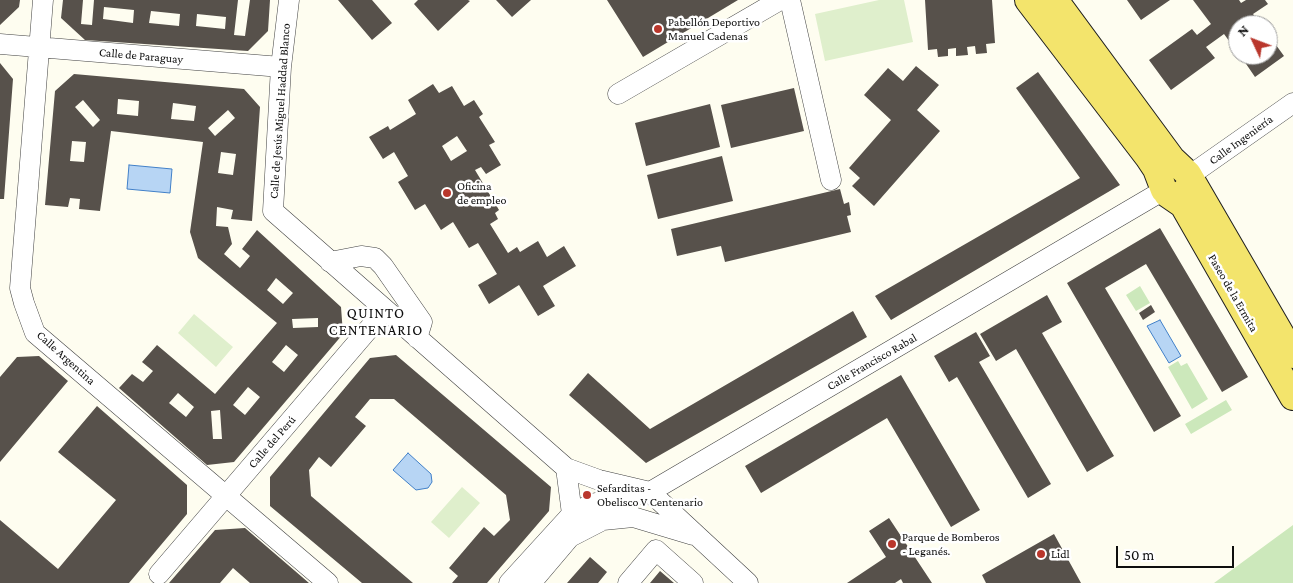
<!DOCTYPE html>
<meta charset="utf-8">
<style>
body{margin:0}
#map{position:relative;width:1293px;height:583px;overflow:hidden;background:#fefdf0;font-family:"Crimson Pro",serif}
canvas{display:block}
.north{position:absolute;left:1228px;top:15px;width:50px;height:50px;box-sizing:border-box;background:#fff;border:1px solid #9f9f9f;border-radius:50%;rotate:313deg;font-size:14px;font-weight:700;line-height:20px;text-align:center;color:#0e0e0e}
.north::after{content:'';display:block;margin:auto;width:18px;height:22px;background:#b9372c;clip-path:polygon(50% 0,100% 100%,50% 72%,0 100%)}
.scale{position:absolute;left:1116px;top:546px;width:118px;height:22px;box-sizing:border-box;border:2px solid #0e0e0e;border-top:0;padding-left:6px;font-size:15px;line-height:18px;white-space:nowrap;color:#0e0e0e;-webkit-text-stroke:4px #fff;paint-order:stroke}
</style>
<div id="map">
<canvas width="1293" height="583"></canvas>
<div class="north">N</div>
<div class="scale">50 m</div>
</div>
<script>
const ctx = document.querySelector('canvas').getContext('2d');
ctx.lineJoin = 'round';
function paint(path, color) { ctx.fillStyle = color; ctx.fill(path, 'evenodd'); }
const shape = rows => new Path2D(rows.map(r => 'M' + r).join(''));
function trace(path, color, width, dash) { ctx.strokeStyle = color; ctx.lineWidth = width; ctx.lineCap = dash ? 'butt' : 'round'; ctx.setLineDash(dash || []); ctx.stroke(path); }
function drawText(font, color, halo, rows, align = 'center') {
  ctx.font = font + ' "Crimson Pro",serif'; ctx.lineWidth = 5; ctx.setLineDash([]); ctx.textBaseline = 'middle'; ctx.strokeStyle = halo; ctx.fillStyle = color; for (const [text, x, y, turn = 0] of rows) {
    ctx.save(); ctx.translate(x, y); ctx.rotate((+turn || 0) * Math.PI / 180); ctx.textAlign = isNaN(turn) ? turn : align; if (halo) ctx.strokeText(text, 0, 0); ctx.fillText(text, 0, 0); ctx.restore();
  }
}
const green = shape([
 [1140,286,1150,303,1136,311,1126,295],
 [1178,361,1181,366,1187,363,1208,399,1192,409,1168,367],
 [1226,400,1232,410,1191,434,1185,424],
 [1293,525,1293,583,1214,583]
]);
const pitch = shape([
 [879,0,904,0,913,42,825,61,815,14],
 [194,314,233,347,216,367,178,333],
 [462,487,480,503,449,538,431,522]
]);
const water = shape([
 [129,165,172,169,170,193,127,189,129,165],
 [1160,320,1181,356,1169,363,1147,326,1160,320],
 [408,453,431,474,432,482,428,488,416,490,393,470,408,453]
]);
const building = shape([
 [0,0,20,0,19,7,0,25],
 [63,0,83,0,81,24,92,25,94,0,238,0,234,35,245,36,250,0,270,0,268,31,248,51,85,40,61,18],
 [104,7,134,10,133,23,103,19],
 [151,11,180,14,179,26,149,23],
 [197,14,226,17,225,29,196,26],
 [338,0,372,0,392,23,372,40],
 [418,0,468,0,470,1,438,31,414,4],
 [496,0,531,0,512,17],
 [607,0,738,0,643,57],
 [925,0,992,0,995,43,986,44,987,53,976,54,975,46,967,47,968,55,956,56,956,48,948,49,948,56,938,57,937,49,928,50],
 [1127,0,1170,0,1141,20],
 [1193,0,1239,0,1241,3,1246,0,1265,0,1268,4,1253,14,1261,25,1238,25,1238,53,1224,34,1206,47,1215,58,1171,90,1149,60,1192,29,1197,35,1211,24],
 [1268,34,1284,56,1255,77,1240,55,1268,55],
 [0,63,13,79,4,199,0,199],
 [916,66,939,85,917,110,940,131,874,206,852,186,860,178,849,168,891,120,864,95,888,68,903,81],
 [1038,72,1120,185,891,320,875,296,1080,178,1016,88],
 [74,74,244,89,260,107,252,221,231,219,233,210,217,207,216,226,228,227,232,244,224,254,240,268,250,256,242,249,257,230,341,307,343,334,234,462,207,465,119,388,132,374,143,382,153,371,142,362,157,345,215,394,277,323,198,258,190,232,203,142,111,131,100,211,79,209,80,199,70,198,68,207,45,205,55,91],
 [118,99,139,101,138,116,117,114],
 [83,100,100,120,93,127,75,107],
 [173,103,196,106,194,121,171,119],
 [228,110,235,118,215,136,208,128],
 [72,141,86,142,84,162,70,161],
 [221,152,236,154,233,175,218,173],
 [276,278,293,293,283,304,267,290],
 [318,318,318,327,293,328,292,319],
 [286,345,298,355,284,372,272,362],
 [248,387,260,397,245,415,233,405],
 [178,393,194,407,186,417,169,403],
 [220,410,222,439,213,439,211,411],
 [433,84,439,93,452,86,464,106,474,100,483,114,479,117,495,142,489,145,501,165,486,174,481,167,475,170,499,210,495,213,498,219,490,224,508,253,517,247,520,252,538,241,547,257,564,246,576,266,543,286,555,306,538,316,519,285,489,304,478,285,497,274,478,243,469,248,453,222,441,230,425,204,415,210,398,182,408,176,394,152,383,159,369,137,388,126,390,130,416,114,408,100],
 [457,136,467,151,451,161,442,146],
 [794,88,804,131,731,148,721,105],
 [710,104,720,147,646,166,635,123],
 [722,156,733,201,658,219,647,175],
 [840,189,844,204,849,202,851,215,847,216,851,232,725,262,721,246,677,256,671,229],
 [1160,228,1248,377,1222,392,1146,264,1105,288,1181,416,1154,432,1067,283],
 [1047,295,1062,322,1042,333,1114,456,1087,472,1016,349,996,361,980,334],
 [1151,305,1155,312,1143,320,1139,313],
 [853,311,867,337,646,463,569,395,588,373,650,429],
 [976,332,990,356,979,362,1051,484,1028,498,957,377,949,382,934,356],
 [396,355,551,487,549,511,487,583,452,583,458,576,449,568,484,527,494,536,510,520,506,495,394,399,370,399,355,417,366,426,331,467,319,457,309,470,311,496,413,583,362,583,270,506,270,477,370,358],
 [39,356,68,381,0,462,0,377,17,357],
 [901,375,980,510,951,527,887,418,761,493,745,466],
 [97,406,187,485,187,514,129,583,0,583,0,520,58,569,116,500,58,452],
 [889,518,932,583,903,583,901,579,895,583,847,583,886,557,869,531],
 [245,528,309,583,250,583,233,568,220,583,169,583,215,530],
 [1054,534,1081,583,986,583,982,575],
 [590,557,607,572,598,583,567,583],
 [660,571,674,583,650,583]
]);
const minor = shape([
 [43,0,20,288,24,303,35,333,328,583],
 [289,0,281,67,273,211,566,468,599,480,650,492,748,583],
 [790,0,831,180],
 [0,44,281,67],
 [618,94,780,0],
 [1189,176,1293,103],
 [330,262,361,256,375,258,383,266,422,322,417,338],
 [566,468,572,514,569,525],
 [159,574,385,310],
 [509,583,572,514,591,504,650,492,1164,190],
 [531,583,570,537,603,520,633,517,693,535],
 [628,583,656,550,693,583]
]);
const major = shape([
 [1028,0,1148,157,1156,169,1164,190,1172,196,1181,195,1188,188,1190,179],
 [1055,0,1172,159,1188,174,1293,355],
 [1167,194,1183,205,1293,397]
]);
const markers = [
 [658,29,5,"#b9372c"],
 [447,193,5,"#b9372c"],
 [587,495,5,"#b9372c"],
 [892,544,5,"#b9372c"],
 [1041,554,5,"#b9372c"]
];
const poiNames = [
 ["Pabellón Deportivo",668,22],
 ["Manuel Cadenas",668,36],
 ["Oficina",457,186],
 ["de empleo",457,200],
 ["Sefarditas -",597,488],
 ["Obelisco V Centenario",597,502],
 ["Parque de Bomberos",902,537],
 ["- Leganés.",902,551],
 ["Lidl",1051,554]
];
const streetNames = [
 ["Calle de Paraguay",141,56,5],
 ["Calle de Jesús Miguel Haddad Blanco",280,111,-86],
 ["Calle Ingeniería",1241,140,-36],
 ["Paseo de la Ermita",1233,293,60],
 ["Calle Argentina",66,358,42],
 ["Calle Francisco Rabal",872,362,-30],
 ["Calle del Perú",272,442,-49]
];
const quarterNames = [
 ["QUINTO",376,313],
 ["CENTENARIO",376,330]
];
paint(green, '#cce8bb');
paint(pitch, '#dfefcc');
paint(water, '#b7d5f4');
trace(water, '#4180c8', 1);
paint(building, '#57514b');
trace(minor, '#414141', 21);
trace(major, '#1f1f1f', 28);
trace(minor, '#fff', 20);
trace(major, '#f3e46c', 26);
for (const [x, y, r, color] of markers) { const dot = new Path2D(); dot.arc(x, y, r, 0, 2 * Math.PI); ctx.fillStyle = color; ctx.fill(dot); trace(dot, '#fff', 2); }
drawText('12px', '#0e0e0e', '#fff', poiNames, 'left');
drawText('12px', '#0e0e0e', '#fff', streetNames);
ctx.letterSpacing = '1px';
drawText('15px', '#0e0e0e', '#fff', quarterNames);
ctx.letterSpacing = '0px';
</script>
